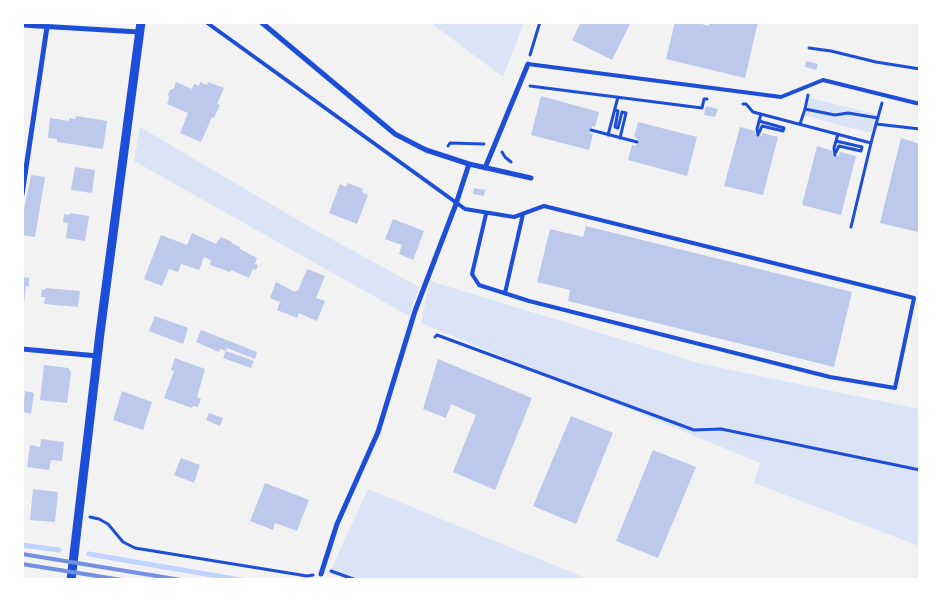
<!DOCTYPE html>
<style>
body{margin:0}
#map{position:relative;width:942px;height:602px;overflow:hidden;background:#f2f2f2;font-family:Cabin,sans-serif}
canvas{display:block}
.frame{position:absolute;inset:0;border:24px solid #fff;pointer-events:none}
</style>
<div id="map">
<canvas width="942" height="602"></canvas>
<div class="frame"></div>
</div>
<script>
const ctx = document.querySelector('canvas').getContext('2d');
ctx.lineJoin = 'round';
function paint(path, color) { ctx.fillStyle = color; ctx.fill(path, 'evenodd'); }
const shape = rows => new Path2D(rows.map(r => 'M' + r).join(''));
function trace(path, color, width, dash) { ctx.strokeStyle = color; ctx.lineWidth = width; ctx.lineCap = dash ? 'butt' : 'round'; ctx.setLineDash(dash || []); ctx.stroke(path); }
const green = shape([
 [524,23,503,77,431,23,524,22],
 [810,98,876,114,871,133,805,116],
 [140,127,308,226,419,287,409,316,134,161],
 [430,281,702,364,919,409,919,546,754,483,760,463,421,323],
 [368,489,588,579,358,580,329,574]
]);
const stream = shape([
 [22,545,59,550],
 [89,554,241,580]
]);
const building = shape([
 [581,22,631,22,612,60,572,40],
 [675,22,694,22,709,26,709,22,758,22,745,78,666,59],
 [806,61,818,64,816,70,805,67],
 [176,82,192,89,194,84,199,86,200,82,207,85,208,82,224,88,217,104,220,105,214,118,212,117,201,142,180,133,188,113,167,104,169,99,168,94,170,90,174,88],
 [541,96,599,112,595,127,592,126,590,134,593,134,589,150,531,135],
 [706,106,718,109,715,117,704,115],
 [76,116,107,121,103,149,57,142,57,139,48,138,50,118,69,121,69,118,75,119],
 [638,122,697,137,687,176,628,160,632,145,636,146,638,139,634,137],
 [740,127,755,131,755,134,762,136,762,133,778,137,763,195,724,186],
 [901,138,920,144,918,232,880,223],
 [817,146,833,151,832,154,839,156,840,152,856,156,841,215,802,205],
 [75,167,95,170,92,193,71,190],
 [31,175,45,177,35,237,22,235,22,219],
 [348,183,363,189,362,192,368,195,357,224,329,213,340,184,346,187],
 [474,188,485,190,484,196,473,194],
 [70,213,89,216,85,241,66,238,68,223,63,222,64,214,70,215],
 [393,219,424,231,413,260,399,254,402,245,385,239],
 [586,226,852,292,834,367,568,301,570,290,537,282,550,229,583,237],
 [192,233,216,244,221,237,232,242,231,243,240,247,240,249,257,258,255,264,258,265,256,270,253,269,249,278,231,270,230,272,210,265,211,260,204,257,199,270,181,264,178,272,169,269,162,286,144,279,161,235,187,245],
 [307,269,325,276,316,298,325,301,317,321,299,313,297,318,277,310,280,302,270,298,276,282,295,292,296,290,298,291],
 [22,277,29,278,29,287,26,286,24,304],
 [45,288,80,291,78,307,44,304,45,297,41,297,42,289,45,290],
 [155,316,188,328,183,344,149,331],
 [201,330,257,352,255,359,227,348,226,351,220,349,219,352,196,342],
 [226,351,254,361,251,368,223,358],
 [175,358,205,369,197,397,201,399,198,407,193,406,192,408,164,398,174,371,171,370],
 [438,359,532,398,495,490,453,472,476,415,451,404,446,418,423,409],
 [44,365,68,368,71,372,67,403,40,400],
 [25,391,34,393,31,414,23,412],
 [122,391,152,402,143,430,113,420],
 [209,413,223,418,220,426,206,420],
 [571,416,613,433,576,524,533,506],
 [41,439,64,442,62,461,51,460,49,470,27,467,30,445,40,447],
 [653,450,696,467,658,558,616,541],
 [181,458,200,465,194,483,174,475],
 [265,483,309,500,297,531,275,523,273,530,250,521],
 [33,489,58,492,55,522,30,520]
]);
const path = shape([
 [809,48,831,51,876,62,920,69],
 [530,55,540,22],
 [530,86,702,108,704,99,707,99],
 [743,104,746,104,753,112,871,143,876,124,920,129],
 [805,109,808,95],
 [615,110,618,111,615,127,618,128,622,112,626,113,620,138],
 [800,124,805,109,835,115,848,113,878,118],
 [876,124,882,103],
 [591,130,637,142],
 [759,133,762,126,783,131,784,128,759,121],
 [608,135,618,97],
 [758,135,757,129,761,114],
 [448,146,450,143,484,144],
 [502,152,505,157,511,162],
 [836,152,839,146,861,151,862,147,836,141],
 [835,155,834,148,838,134],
 [851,227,871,143],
 [435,337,437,335,694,430,721,429,920,470],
 [90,517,99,519,108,524,123,542,135,548,307,576,313,575],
 [331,571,356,580]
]);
const service = shape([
 [206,22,465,209,514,217,544,206,914,298,895,388,830,377,529,301,479,285,472,274,486,214],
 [528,64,781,97,823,80,920,104],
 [505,293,523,214]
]);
const minor = shape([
 [261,22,395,134,426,150,469,164,531,178],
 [22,25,139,32],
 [485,168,528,64],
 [22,195,47,27],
 [22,349,98,356],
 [321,574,337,524,378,432,415,311,456,204,469,164]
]);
const tertiary = shape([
 [71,580,100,333,141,22]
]);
const rail = shape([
 [22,554,181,580],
 [22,564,122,580]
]);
paint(green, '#dbe4f7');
trace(stream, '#bfd3fe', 5);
paint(building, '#bdc9ec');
trace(path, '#1d4ed8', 3);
trace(service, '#1d4ed8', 4);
trace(minor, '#1d4ed8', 5);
trace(tertiary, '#1d4ed8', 9);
trace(rail, '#7290e2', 4);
</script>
